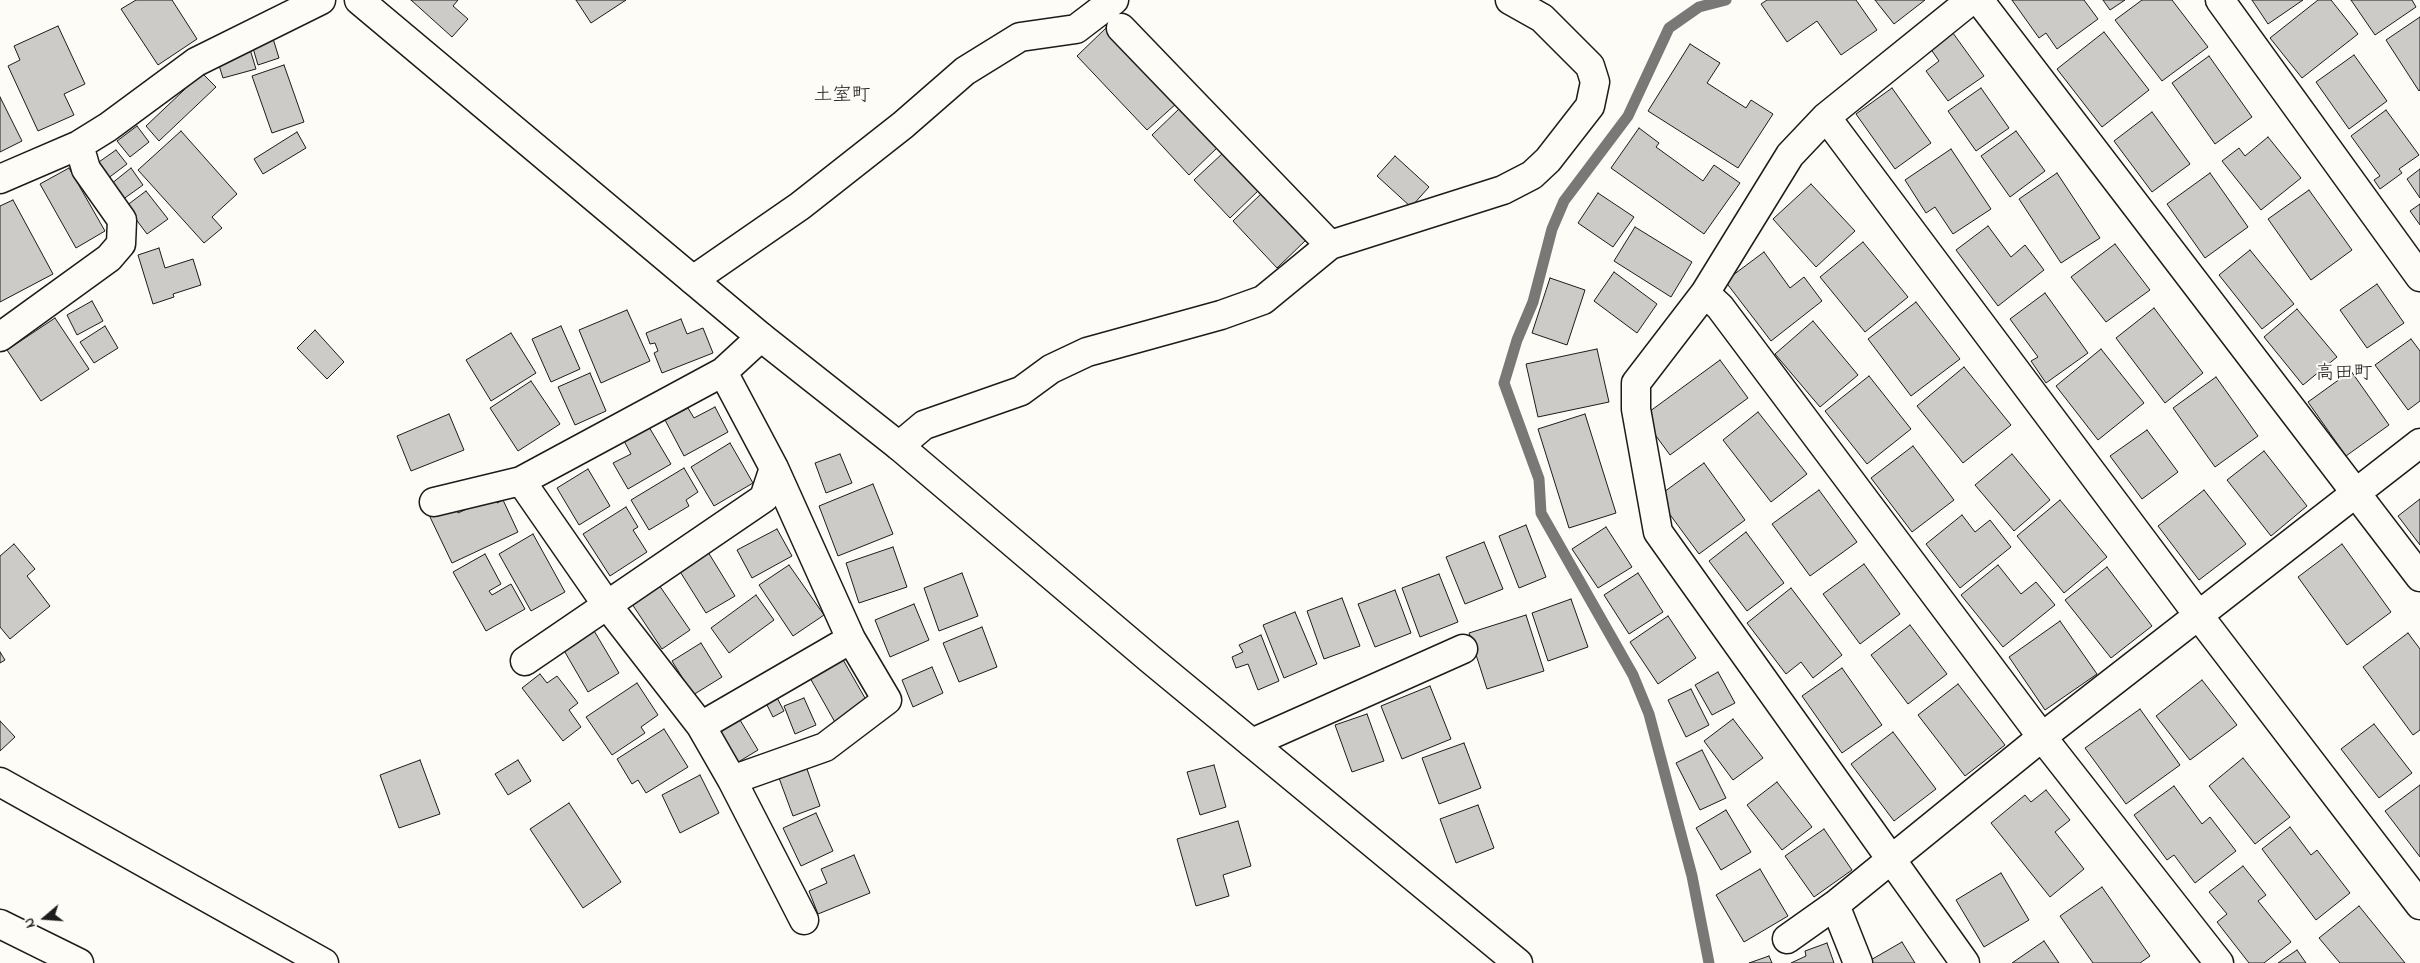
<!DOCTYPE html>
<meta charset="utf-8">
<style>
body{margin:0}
#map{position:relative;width:2420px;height:963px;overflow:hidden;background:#fdfcf7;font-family:"Indie Flower",sans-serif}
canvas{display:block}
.north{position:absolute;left:20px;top:893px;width:50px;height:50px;-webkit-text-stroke:4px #fdfcf7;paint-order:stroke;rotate:252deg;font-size:14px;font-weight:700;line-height:20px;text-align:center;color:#1c1c1c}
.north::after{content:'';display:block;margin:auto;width:18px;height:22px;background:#1c1c1c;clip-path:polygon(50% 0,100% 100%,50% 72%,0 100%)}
</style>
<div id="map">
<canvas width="2420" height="963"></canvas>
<div class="north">N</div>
</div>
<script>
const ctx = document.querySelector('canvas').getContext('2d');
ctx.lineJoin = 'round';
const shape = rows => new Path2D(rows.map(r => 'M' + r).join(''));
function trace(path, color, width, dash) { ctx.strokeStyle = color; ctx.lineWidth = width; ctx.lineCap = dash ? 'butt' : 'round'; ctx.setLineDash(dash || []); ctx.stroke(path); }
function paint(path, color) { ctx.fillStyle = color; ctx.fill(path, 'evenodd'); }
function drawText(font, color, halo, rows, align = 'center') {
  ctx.font = font + ' "Indie Flower","Klee One",sans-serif'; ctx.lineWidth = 4; ctx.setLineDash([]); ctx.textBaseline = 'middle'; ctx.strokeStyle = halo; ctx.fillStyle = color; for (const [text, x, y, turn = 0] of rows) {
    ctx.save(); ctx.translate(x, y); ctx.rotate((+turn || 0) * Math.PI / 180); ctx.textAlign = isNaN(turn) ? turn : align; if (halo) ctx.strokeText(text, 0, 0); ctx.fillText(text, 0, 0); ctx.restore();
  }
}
const stream = shape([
 [1709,963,1692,876,1649,714,1633,675,1541,513,1539,479,1504,383,1517,340,1533,302,1552,229,1564,201,1628,116,1669,28,1699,7,1726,0]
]);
const building = shape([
 [136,0,172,0,197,39,158,65,121,9,136,0],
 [411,0,458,0,453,6,468,19,452,37,411,0],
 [576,0,626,0,591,23,576,0],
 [1767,0,1856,0,1877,30,1841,55,1817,21,1787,42,1761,4,1767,0],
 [1875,0,1925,0,1894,24,1875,0],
 [2012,0,2084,0,2098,19,2057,49,2046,33,2039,38,2012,0],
 [2103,0,2125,0,2110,10,2103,0],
 [2142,0,2172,0,2208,47,2162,81,2115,20,2142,0],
 [2252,0,2303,0,2268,24,2252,0],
 [2318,0,2331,0,2358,34,2302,78,2270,38,2318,0],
 [2351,0,2412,0,2416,7,2375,35,2351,0],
 [2420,17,2420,90,2419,91,2386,40,2420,17],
 [58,26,85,84,64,94,74,115,38,131,8,66,20,60,14,46,58,26],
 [1106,28,1177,103,1147,130,1077,56,1106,28],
 [1950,29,1984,76,1948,101,1926,71,1939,61,1928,45,1950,29],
 [271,32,279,58,258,65,250,38,271,32],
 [2104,32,2149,90,2102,127,2057,69,2104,32],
 [1690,44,1720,63,1707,83,1746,108,1751,100,1773,114,1738,168,1648,111,1690,44],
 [249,46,256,69,223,78,216,56,249,46],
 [2354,55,2387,101,2349,129,2316,82,2354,55],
 [2209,56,2252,117,2215,144,2172,83,2209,56],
 [284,65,304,122,272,133,252,76,284,65],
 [202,73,216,87,159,141,146,126,202,73],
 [1892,88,1931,143,1895,169,1856,114,1892,88],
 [1981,88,2009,128,1976,151,1948,111,1981,88],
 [0,97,22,141,0,152,0,97],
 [1181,107,1218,147,1189,175,1152,135,1181,107],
 [2386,110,2419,155,2399,169,2402,173,2380,189,2374,180,2380,176,2351,136,2386,110],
 [2152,112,2190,164,2152,192,2114,141,2152,112],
 [137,126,149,142,130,157,117,141,137,126],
 [1639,128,1659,143,1656,147,1703,181,1714,165,1740,183,1704,234,1611,168,1639,128],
 [181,131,237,194,212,217,222,228,204,243,138,170,181,131],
 [2016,131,2045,171,2010,197,1981,156,2016,131],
 [297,132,306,148,263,174,254,159,297,132],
 [2268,137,2301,178,2261,210,2222,161,2239,148,2245,156,2268,137],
 [1951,149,1991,209,1953,234,1935,207,1926,213,1905,180,1951,149],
 [116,150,127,164,107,179,96,164,116,150],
 [1223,153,1259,190,1230,218,1194,180,1223,153],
 [1395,156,1429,187,1411,207,1377,176,1395,156],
 [69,168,105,231,76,248,40,184,69,168],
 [131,168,143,185,122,200,111,184,131,168],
 [2420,169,2420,198,2407,179,2420,169],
 [2057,173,2100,238,2061,263,2019,199,2057,173],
 [2210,173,2248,227,2205,258,2167,204,2210,173],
 [1811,184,1855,231,1816,267,1773,219,1811,184],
 [2309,190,2352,250,2311,280,2268,219,2309,190],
 [146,191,168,219,147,234,126,206,146,191],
 [1262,193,1306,240,1277,268,1233,221,1262,193],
 [1598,193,1634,217,1613,247,1578,223,1598,193],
 [13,200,53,274,0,302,0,206,13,200],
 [2420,204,2420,225,2410,211,2420,204],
 [1988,226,2011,257,2025,245,2044,270,1998,306,1956,250,1988,226],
 [1635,227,1692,262,1671,297,1614,261,1635,227],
 [1863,242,1908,297,1865,332,1820,277,1863,242],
 [2115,244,2150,290,2106,322,2071,277,2115,244],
 [159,248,165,268,193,259,201,285,173,294,174,297,153,304,138,255,159,248],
 [2250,250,2294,304,2262,329,2219,275,2250,250],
 [1764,252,1790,288,1804,277,1822,301,1771,341,1725,281,1764,252],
 [1614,272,1657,304,1637,333,1594,301,1614,272],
 [1550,278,1585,290,1567,345,1532,333,1550,278],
 [2377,284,2404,323,2367,348,2340,310,2377,284],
 [2045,293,2088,353,2046,383,2031,361,2038,357,2010,319,2045,293],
 [92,301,103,321,77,335,67,315,92,301],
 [1916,302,1960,359,1911,396,1868,339,1916,302],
 [2154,308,2203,373,2165,403,2116,338,2154,308],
 [2297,309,2337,357,2303,385,2264,337,2297,309],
 [627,310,650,361,601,383,579,330,627,310],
 [55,318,89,369,41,401,7,350,55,318],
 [681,319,687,334,703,328,713,353,662,373,654,353,658,351,655,343,650,344,646,333,681,319],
 [1813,321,1858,375,1820,407,1775,354,1813,321],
 [105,326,118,348,94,363,80,342,105,326],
 [561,326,580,369,551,382,532,339,561,326],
 [315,330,344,362,327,379,297,348,315,330],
 [511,333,536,373,491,401,466,360,511,333],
 [2411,339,2420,351,2420,401,2408,410,2375,365,2411,339],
 [1597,349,1609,402,1538,417,1526,364,1597,349],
 [2101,349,2144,403,2098,440,2056,386,2101,349],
 [1720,360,1748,398,1670,455,1642,417,1720,360],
 [1964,367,2011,425,1963,463,1917,406,1964,367],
 [2351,371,2389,425,2346,456,2308,402,2351,371],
 [590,373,606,411,575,425,558,387,590,373],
 [1869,376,1911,429,1867,464,1825,411,1869,376],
 [2216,377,2258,436,2215,467,2173,408,2216,377],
 [531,381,560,424,518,451,490,408,531,381],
 [715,407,728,432,684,456,665,420,688,408,694,418,715,407],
 [1758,412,1807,474,1771,502,1723,440,1758,412],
 [449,414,464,450,411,471,397,436,449,414],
 [1585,414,1616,513,1569,528,1538,429,1585,414],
 [649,427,671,464,628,489,613,463,631,454,624,441,649,427],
 [2147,430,2178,472,2142,499,2110,456,2147,430],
 [730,443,753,483,714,506,691,467,730,443],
 [1913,446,1954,500,1912,532,1871,478,1913,446],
 [2264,451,2307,506,2271,536,2227,480,2264,451],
 [840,454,852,483,826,493,815,463,840,454],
 [2012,454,2050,500,2014,531,1975,485,2012,454],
 [1704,463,1745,520,1699,554,1657,497,1704,463],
 [684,468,698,492,686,500,689,506,649,530,631,500,684,468],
 [588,469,610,506,579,525,557,488,588,469],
 [873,484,893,534,838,556,819,506,873,484],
 [1819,490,1857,542,1810,576,1772,524,1819,490],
 [2204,490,2246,544,2199,580,2158,526,2204,490],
 [495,496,497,503,503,500,518,532,452,563,430,517,455,505,458,513,495,496],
 [2420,499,2420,545,2398,516,2420,499],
 [2060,500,2107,557,2064,593,2017,536,2060,500],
 [626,507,638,527,633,530,647,552,610,576,583,534,626,507],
 [1962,515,1975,532,1990,520,2011,547,1960,588,1926,544,1962,515],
 [1526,525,1546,577,1519,588,1499,536,1526,525],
 [1606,527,1632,567,1598,588,1572,549,1606,527],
 [777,529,792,556,752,578,737,550,777,529],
 [1746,532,1784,583,1747,611,1709,561,1746,532],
 [533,534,565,592,531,611,499,554,533,534],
 [1484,542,1503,589,1465,604,1446,557,1484,542],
 [14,544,35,569,27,576,50,606,10,639,0,627,0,556,14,544],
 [2342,544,2391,612,2347,645,2298,577,2342,544],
 [893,547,907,587,859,603,846,563,893,547],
 [708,552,735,596,706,613,679,570,708,552],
 [485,554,501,584,489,591,492,595,511,584,525,609,486,631,453,572,485,554],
 [1864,564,1900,614,1860,644,1823,594,1864,564],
 [789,565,824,615,793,636,759,585,789,565],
 [1998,565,2021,594,2036,582,2055,605,2003,647,1961,595,1998,565],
 [2107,567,2152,626,2111,658,2065,600,2107,567],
 [962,573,978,616,939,631,924,588,962,573],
 [1638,573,1663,612,1629,634,1604,595,1638,573],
 [1439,574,1458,622,1420,637,1402,588,1439,574],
 [659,585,690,630,662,649,632,604,659,585],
 [1791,588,1842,655,1813,678,1801,662,1786,674,1747,623,1791,588],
 [1395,590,1411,633,1375,647,1358,604,1395,590],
 [756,595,774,620,729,653,711,628,756,595],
 [1342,598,1360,646,1324,659,1307,611,1342,598],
 [1571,599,1588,647,1548,661,1532,613,1571,599],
 [914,604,929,640,890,657,875,620,914,604],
 [1295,612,1317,664,1284,678,1263,625,1295,612],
 [1526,615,1544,671,1487,689,1469,633,1526,615],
 [1668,616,1696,658,1658,684,1630,642,1668,616],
 [2060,621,2097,674,2045,710,2009,657,2060,621],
 [1910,625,1947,674,1908,704,1871,655,1910,625],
 [982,627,997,667,959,682,943,643,982,627],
 [593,629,619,673,588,692,562,647,593,629],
 [2408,633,2420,649,2420,730,2413,735,2363,667,2408,633],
 [1261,635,1279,681,1258,690,1248,664,1236,668,1232,657,1243,652,1239,645,1261,635],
 [701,643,722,677,693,695,672,661,701,643],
 [838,651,869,705,836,724,805,669,838,651],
 [0,652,5,660,0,663,0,652],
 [932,667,943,693,913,707,902,680,932,667],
 [1842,668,1882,725,1842,753,1802,696,1842,668],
 [1718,672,1735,703,1712,715,1695,685,1718,672],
 [540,674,547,683,557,676,578,703,569,710,581,727,563,741,522,688,540,674],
 [2202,680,2237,725,2190,760,2156,716,2202,680],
 [637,683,658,715,641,727,645,733,612,755,586,717,637,683],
 [1958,684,2005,745,1965,776,1918,715,1958,684],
 [1430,686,1451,739,1402,759,1381,706,1430,686],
 [1691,689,1709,725,1686,737,1668,700,1691,689],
 [775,694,784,711,773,717,764,699,775,694],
 [804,698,816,725,795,734,784,706,804,698],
 [2140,709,2180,765,2126,804,2085,748,2140,709],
 [1367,714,1384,761,1352,772,1335,725,1367,714],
 [1733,719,1763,758,1733,780,1704,741,1733,719],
 [740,720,758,750,735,764,717,734,740,720],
 [0,721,15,737,0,751,0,721],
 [2374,724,2412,773,2379,798,2341,749,2374,724],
 [664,729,688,767,646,793,638,780,632,784,617,759,664,729],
 [1893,732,1936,789,1894,821,1851,764,1893,732],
 [1464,743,1481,788,1439,804,1422,758,1464,743],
 [1702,750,1726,798,1700,810,1676,763,1702,750],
 [2243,758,2290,817,2255,844,2209,786,2243,758],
 [420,760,440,814,399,828,380,775,420,760],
 [518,760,531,781,508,795,495,774,518,760],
 [1214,765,1226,807,1200,815,1187,772,1214,765],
 [807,769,820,806,793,816,779,778,807,769],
 [700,775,719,813,680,833,662,795,700,775],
 [1777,782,1812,827,1782,850,1747,805,1777,782],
 [2420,785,2420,857,2385,811,2420,785],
 [2174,786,2202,824,2210,817,2236,851,2195,883,2174,855,2167,860,2134,815,2174,786],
 [2046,790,2070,820,2055,832,2084,869,2050,897,1991,823,2025,795,2031,802,2046,790],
 [569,803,621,882,583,908,530,829,569,803],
 [1478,805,1494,848,1456,863,1440,819,1478,805],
 [1726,810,1751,852,1721,870,1696,828,1726,810],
 [816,813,833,851,801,866,783,828,816,813],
 [1238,821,1251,866,1223,875,1229,896,1196,906,1177,839,1238,821],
 [2290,827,2311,855,2317,850,2350,893,2316,920,2262,849,2290,827],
 [1824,829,1852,870,1814,897,1785,856,1824,829],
 [854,855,870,893,818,914,809,891,827,883,821,869,854,855],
 [2243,866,2266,895,2258,901,2291,942,2264,963,2249,963,2217,922,2227,914,2209,892,2243,866],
 [1760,869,1788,916,1744,942,1716,895,1760,869],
 [2001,873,2029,920,1984,947,1956,900,2001,873],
 [2102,887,2150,956,2140,963,2093,963,2060,916,2102,887],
 [2359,906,2405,963,2340,963,2319,938,2359,906],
 [2044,941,2059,963,2012,963,2044,941],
 [1902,942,1915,963,1870,963,1869,961,1902,942],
 [1827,943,1834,963,1791,963,1806,956,1805,951,1827,943],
 [2297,950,2306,963,2278,963,2297,950],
 [1769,956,1772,963,1749,963,1769,956]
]);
const street = shape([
 [1979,0,2420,577],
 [2220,0,2420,277],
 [1121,28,1330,245],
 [1826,117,2199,616,2420,905],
 [0,179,79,145,108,127,196,62,321,0],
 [693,280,800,206,903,125,965,71,1020,37,1076,29,1114,0],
 [1705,293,1720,307,2042,737,2219,963],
 [0,337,109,258,121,244,122,220,86,169,79,145],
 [899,446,924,425,1021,391,1051,369,1087,352,1221,315,1263,300,1330,245,1503,190,1532,175,1548,160,1590,106,1595,82,1590,66,1542,18,1510,0],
 [521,481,607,605,701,726,732,780,804,920],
 [434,502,521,481,723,372],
 [525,661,764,498,774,468,723,372,761,337],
 [701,726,851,639],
 [1252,743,1463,649],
 [732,780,825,747,887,700,851,639,774,468],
 [0,782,324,963],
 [1835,905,1858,963],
 [1787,939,1835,905,2042,737,2420,443],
 [1965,963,1658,532,1636,409,1636,383,1705,293,1790,155,1826,117,1971,0]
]);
const secondary = shape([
 [359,0,761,337,899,446,1150,659,1518,963]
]);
const highway = shape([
 [0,924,79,963]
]);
const neighbourhoodNames = [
 ["土室町",842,97],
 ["高田町",2344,375]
];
trace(stream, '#797876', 11);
paint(building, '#cccbc8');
trace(building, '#1c1c1c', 1);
trace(street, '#1c1c1c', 31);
trace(secondary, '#1c1c1c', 31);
trace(highway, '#1c1c1c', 31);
trace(street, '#fdfcf7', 28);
trace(secondary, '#fdfcf7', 28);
trace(highway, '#fdfcf7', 28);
drawText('19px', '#1c1c1c', '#fdfcf7', neighbourhoodNames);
</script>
